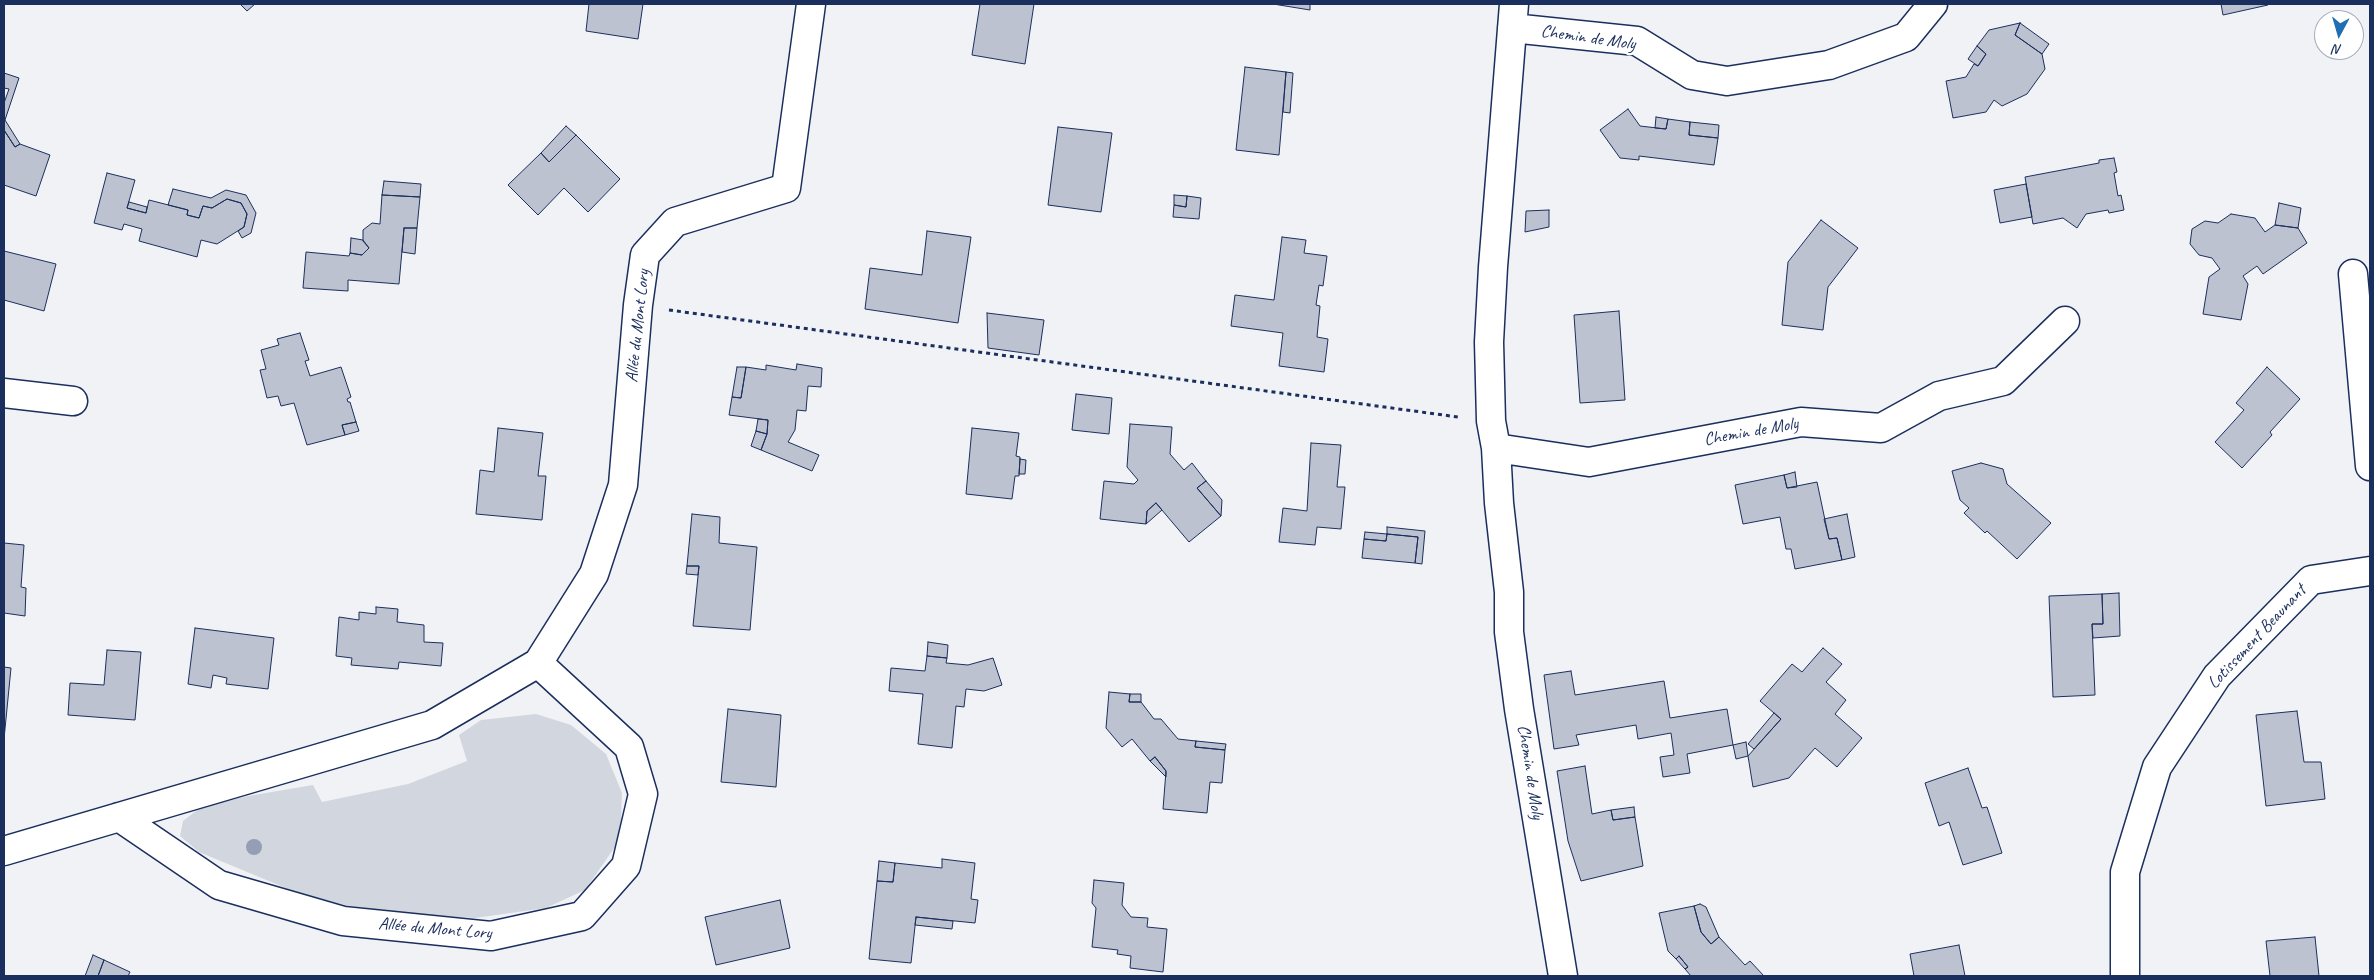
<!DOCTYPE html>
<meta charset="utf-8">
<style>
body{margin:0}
#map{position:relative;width:2374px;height:980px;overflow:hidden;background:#f1f2f5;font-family:Caveat,sans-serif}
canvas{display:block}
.frame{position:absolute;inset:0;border:5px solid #1b2f5e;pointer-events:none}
.north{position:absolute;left:2314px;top:10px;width:50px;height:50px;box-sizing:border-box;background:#fff;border:1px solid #a4acbf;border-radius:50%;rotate:186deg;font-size:14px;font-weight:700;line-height:20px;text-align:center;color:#1b2f5e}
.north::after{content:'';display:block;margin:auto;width:18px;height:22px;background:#1f6fb2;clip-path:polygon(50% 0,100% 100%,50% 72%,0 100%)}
</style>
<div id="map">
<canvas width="2374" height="980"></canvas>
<div class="frame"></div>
<div class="north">N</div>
</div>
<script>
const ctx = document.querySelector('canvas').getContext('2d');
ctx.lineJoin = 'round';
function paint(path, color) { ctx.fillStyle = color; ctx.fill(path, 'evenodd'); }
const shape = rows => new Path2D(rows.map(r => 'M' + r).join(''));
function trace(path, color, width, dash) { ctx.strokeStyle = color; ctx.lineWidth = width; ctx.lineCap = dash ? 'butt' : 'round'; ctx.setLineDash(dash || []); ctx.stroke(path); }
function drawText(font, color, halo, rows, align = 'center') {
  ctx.font = font + ' Caveat,sans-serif'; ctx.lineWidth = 5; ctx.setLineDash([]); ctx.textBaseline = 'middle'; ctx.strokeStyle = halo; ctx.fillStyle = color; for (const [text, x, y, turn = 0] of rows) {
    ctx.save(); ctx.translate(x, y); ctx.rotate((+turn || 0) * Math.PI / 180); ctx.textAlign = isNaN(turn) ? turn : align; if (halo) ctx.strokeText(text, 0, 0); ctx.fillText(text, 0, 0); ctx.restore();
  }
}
const green = shape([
 [536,714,571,725,606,754,622,793,621,819,617,844,585,890,546,908,475,918,410,914,350,906,305,896,199,852,180,836,183,821,200,808,248,796,313,785,322,802,408,784,467,761,459,735,481,720]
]);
const building = shape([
 [240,4,255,4,247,11,240,4],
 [589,4,643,4,638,39,586,31,589,4],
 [980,4,1034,4,1025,64,972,55,980,4],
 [1273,4,1310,4,1310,10,1273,4],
 [2221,4,2268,4,2268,5,2223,15,2221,4],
 [2020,23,2015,35,2042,54,2045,69,2027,94,2002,106,1994,100,1986,112,1953,118,1946,81,1966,77,1974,64,1978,66,1986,54,1977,46,1989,30,2020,23],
 [2020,23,2049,44,2042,54,2015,35,2020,23],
 [1977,46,1986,54,1978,66,1968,59,1977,46],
 [1245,67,1286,72,1279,155,1236,150,1245,67],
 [1286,72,1293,73,1290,113,1283,112,1286,72],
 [4,73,19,78,5,120,20,144,15,147,4,130,4,103,9,89,4,88,4,73],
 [1628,109,1640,126,1666,129,1668,119,1690,122,1689,135,1718,138,1714,165,1639,156,1639,160,1620,158,1600,130,1628,109],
 [1656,117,1668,119,1666,129,1655,128,1656,117],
 [1690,122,1719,125,1718,138,1689,135,1690,122],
 [566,126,576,135,549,162,541,153,566,126],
 [1058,127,1112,133,1101,212,1048,205,1058,127],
 [4,130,15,147,20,144,50,155,36,196,4,185,4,130],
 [576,135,620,179,588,212,564,188,538,215,508,185,541,153,549,162,576,135],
 [2114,158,2117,172,2114,173,2118,196,2121,195,2124,210,2109,213,2108,210,2086,214,2077,228,2063,218,2033,224,2025,177,2099,163,2099,160,2114,158],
 [107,173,135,180,127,208,146,213,149,200,188,210,187,215,199,218,203,206,212,208,227,199,241,203,247,214,244,227,217,244,201,240,197,257,139,241,142,229,124,224,122,230,94,223,107,173],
 [384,181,421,184,420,197,382,195,384,181],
 [2026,184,2032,217,2000,223,1994,190,2026,184],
 [173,189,211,198,226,190,246,195,256,213,251,233,242,238,238,231,244,227,247,214,241,203,227,199,212,208,203,206,199,218,187,215,188,210,168,205,173,189],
 [382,195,420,197,417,228,404,228,399,284,348,280,348,291,303,288,306,252,349,256,350,253,362,255,369,248,363,241,363,230,372,223,380,224,382,195],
 [1174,195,1187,196,1186,207,1174,205,1174,195],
 [1187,196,1201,198,1199,219,1173,217,1174,205,1186,207,1187,196],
 [129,202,147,207,146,213,127,208,129,202],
 [2279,203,2301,208,2298,228,2275,225,2279,203],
 [1549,210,1549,227,1525,232,1526,211,1549,210],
 [2231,214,2255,218,2265,232,2275,225,2298,228,2307,243,2263,274,2257,266,2243,276,2248,284,2241,320,2203,314,2209,277,2220,269,2212,258,2199,255,2190,244,2192,229,2205,221,2218,223,2231,214],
 [1821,220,1858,248,1828,287,1823,330,1782,325,1788,262,1821,220],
 [404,228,417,228,415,254,402,252,404,228],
 [927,231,971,237,958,323,865,309,870,268,922,275,927,231],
 [1282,237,1306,240,1304,253,1327,256,1323,286,1319,285,1316,305,1320,306,1317,337,1328,339,1324,372,1279,366,1283,333,1231,326,1235,295,1274,300,1282,237],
 [351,238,363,240,369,248,362,255,350,253,351,238],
 [4,251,56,264,44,311,4,300,4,251],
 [1619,311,1625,400,1580,403,1574,315,1619,311],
 [987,313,1044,320,1039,355,988,348,987,313],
 [300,333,309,360,305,361,310,376,341,367,351,397,347,399,348,402,350,402,356,422,342,425,345,435,307,445,294,403,281,406,278,396,267,398,260,370,266,369,261,350,279,345,277,339,300,333],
 [797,364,822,368,821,387,808,386,806,411,797,410,795,430,788,442,819,455,812,471,761,450,767,434,768,420,729,415,732,397,741,398,746,367,766,370,766,365,796,370,797,364],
 [737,367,746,367,741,398,732,397,737,367],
 [2267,367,2300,399,2270,432,2272,435,2242,468,2215,442,2244,410,2236,403,2267,367],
 [1076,394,1112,398,1109,434,1072,430,1076,394],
 [758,419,768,420,767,434,756,431,758,419],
 [356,422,359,431,345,435,342,425,356,422],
 [1130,424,1172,427,1170,454,1184,470,1192,463,1206,481,1197,488,1221,516,1189,542,1156,503,1147,511,1146,524,1100,519,1104,481,1134,484,1138,480,1127,467,1130,424],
 [498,428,543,433,538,476,546,476,542,520,476,514,480,470,494,472,498,428],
 [972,428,1019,433,1016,456,1020,457,1020,459,1019,476,1015,476,1012,499,966,494,972,428],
 [756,431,767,434,761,450,751,446,756,431],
 [1311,443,1341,445,1337,487,1345,487,1341,529,1317,527,1315,545,1279,542,1283,508,1307,511,1311,443],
 [1020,459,1026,460,1025,474,1019,474,1020,459],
 [1981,463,2003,469,2007,484,2051,523,2017,559,1987,531,1985,533,1964,513,1969,508,1960,500,1952,471,1981,463],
 [1795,472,1797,487,1787,488,1784,475,1795,472],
 [1784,475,1787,488,1817,482,1829,539,1837,538,1842,560,1795,569,1791,549,1786,549,1780,517,1743,524,1735,485,1784,475],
 [1206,481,1222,500,1221,516,1197,488,1206,481],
 [1156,503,1162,510,1146,524,1147,511,1156,503],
 [692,514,720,517,719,543,757,547,750,630,693,626,699,566,687,566,692,514],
 [1847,514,1855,557,1842,560,1837,538,1829,539,1824,519,1847,514],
 [1387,527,1425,531,1422,564,1415,563,1418,537,1387,534,1387,527],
 [1365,532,1387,534,1386,541,1364,539,1365,532],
 [1387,534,1418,537,1415,563,1362,558,1364,539,1386,541,1387,534],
 [4,543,24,545,21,587,26,588,25,616,4,613,4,543],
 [687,566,699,566,698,575,686,574,687,566],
 [2119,593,2120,636,2093,638,2092,624,2103,624,2102,594,2119,593],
 [2102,594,2103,624,2092,624,2095,695,2053,697,2049,596,2102,594],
 [376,607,398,609,397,622,424,625,424,642,443,643,441,666,399,662,398,669,351,665,352,658,336,656,339,617,359,620,359,612,376,614,376,607],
 [195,628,274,638,268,689,226,684,227,678,213,675,211,688,188,684,195,628],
 [928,642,948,645,947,658,927,656,928,642],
 [1823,648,1842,664,1826,682,1846,700,1835,714,1862,738,1837,767,1815,748,1789,778,1753,787,1748,756,1781,719,1760,701,1792,664,1802,672,1823,648],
 [107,650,141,652,135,720,68,715,70,683,104,685,107,650],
 [927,656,947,658,946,663,968,665,993,658,1002,685,984,691,966,689,964,707,956,706,952,748,918,744,923,694,889,691,891,668,925,671,927,656],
 [4,667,11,668,4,739,4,667],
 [1571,671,1575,695,1664,681,1670,718,1727,709,1733,745,1687,754,1690,773,1663,777,1660,757,1674,755,1671,733,1638,739,1636,725,1576,735,1579,745,1554,749,1544,675,1571,671],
 [1109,692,1130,694,1129,702,1141,702,1154,719,1161,719,1178,739,1196,741,1195,747,1225,750,1222,783,1210,782,1207,813,1163,809,1166,771,1155,757,1150,761,1132,739,1122,747,1106,728,1109,692],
 [1130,694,1141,694,1141,702,1129,702,1130,694],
 [728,709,781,715,776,787,721,782,728,709],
 [2297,711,2304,762,2321,762,2325,799,2266,806,2256,715,2297,711],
 [1774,713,1781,719,1754,749,1748,744,1774,713],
 [1196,741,1226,744,1225,750,1195,747,1196,741],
 [1746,742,1748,756,1736,759,1733,745,1746,742],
 [1155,757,1166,771,1166,777,1150,761,1155,757],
 [1585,766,1592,814,1611,810,1613,820,1635,817,1643,866,1581,881,1568,841,1557,771,1585,766],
 [1968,768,1982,808,1987,807,2002,853,1963,865,1949,822,1939,826,1925,783,1968,768],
 [1634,807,1635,817,1613,820,1611,810,1634,807],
 [942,859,975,863,971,899,978,900,975,923,916,917,911,963,869,959,877,881,893,882,895,863,942,868,942,859],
 [879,861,895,863,893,882,877,881,879,861],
 [1094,880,1124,883,1122,905,1131,917,1148,918,1147,927,1167,929,1163,972,1130,968,1131,956,1117,954,1118,950,1092,947,1096,908,1092,903,1094,880],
 [780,900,790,948,716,965,705,917,780,900],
 [1700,904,1706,907,1719,937,1711,944,1701,932,1694,906,1700,904],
 [1694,906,1701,932,1711,944,1719,937,1745,965,1750,961,1764,976,1691,976,1685,969,1688,967,1679,956,1676,959,1668,951,1659,913,1694,906],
 [916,917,953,921,952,929,915,925,916,917],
 [2315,937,2319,976,2270,976,2266,941,2315,937],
 [1959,945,1965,976,1914,976,1910,954,1959,945],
 [93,955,104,960,98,976,85,976,93,955],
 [1679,956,1688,967,1685,969,1676,959,1679,956],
 [104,960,130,972,128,976,98,976,104,960]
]);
const path = shape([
 [669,310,1458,417]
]);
const minor = shape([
 [1514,4,1493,267,1489,342,1491,421,1496,448,1499,503,1509,592,1509,632,1519,709,1563,976],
 [1512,28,1637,41,1692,75,1727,81,1829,65,1906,37,1933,4],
 [2353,274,2370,466],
 [4,393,73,401],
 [1496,448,1589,462,1801,422,1881,428,1939,396,2003,381,2065,321],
 [119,817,219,885,343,921,491,936,582,916,626,866,643,794,629,747,538,663],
 [4,851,432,725,538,663,594,574,623,485,638,305,645,255,675,222,786,188,811,4],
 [2125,976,2125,872,2157,767,2217,676,2311,580,2370,571]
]);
const trees = [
 [254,847]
];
const streetNames = [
 ["Chemin de Moly",1588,38,8],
 ["Allée du Mont Lory",638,326,-84],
 ["Chemin de Moly",1751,432,-10],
 ["Lotissement Beaunant",2257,637,-47],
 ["Chemin de Moly",1530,772,81],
 ["Allée du Mont Lory",435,929,5]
];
paint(green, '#d2d6df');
paint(building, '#bcc2d0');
trace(building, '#1b2f5e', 1);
trace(minor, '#1b2f5e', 31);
trace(path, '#1b2f5e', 3, [4, 4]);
trace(minor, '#fff', 28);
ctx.fillStyle = '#959eb4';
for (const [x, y] of trees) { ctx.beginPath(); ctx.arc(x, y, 8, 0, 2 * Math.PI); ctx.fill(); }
drawText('18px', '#1b2f5e', '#fff', streetNames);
</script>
